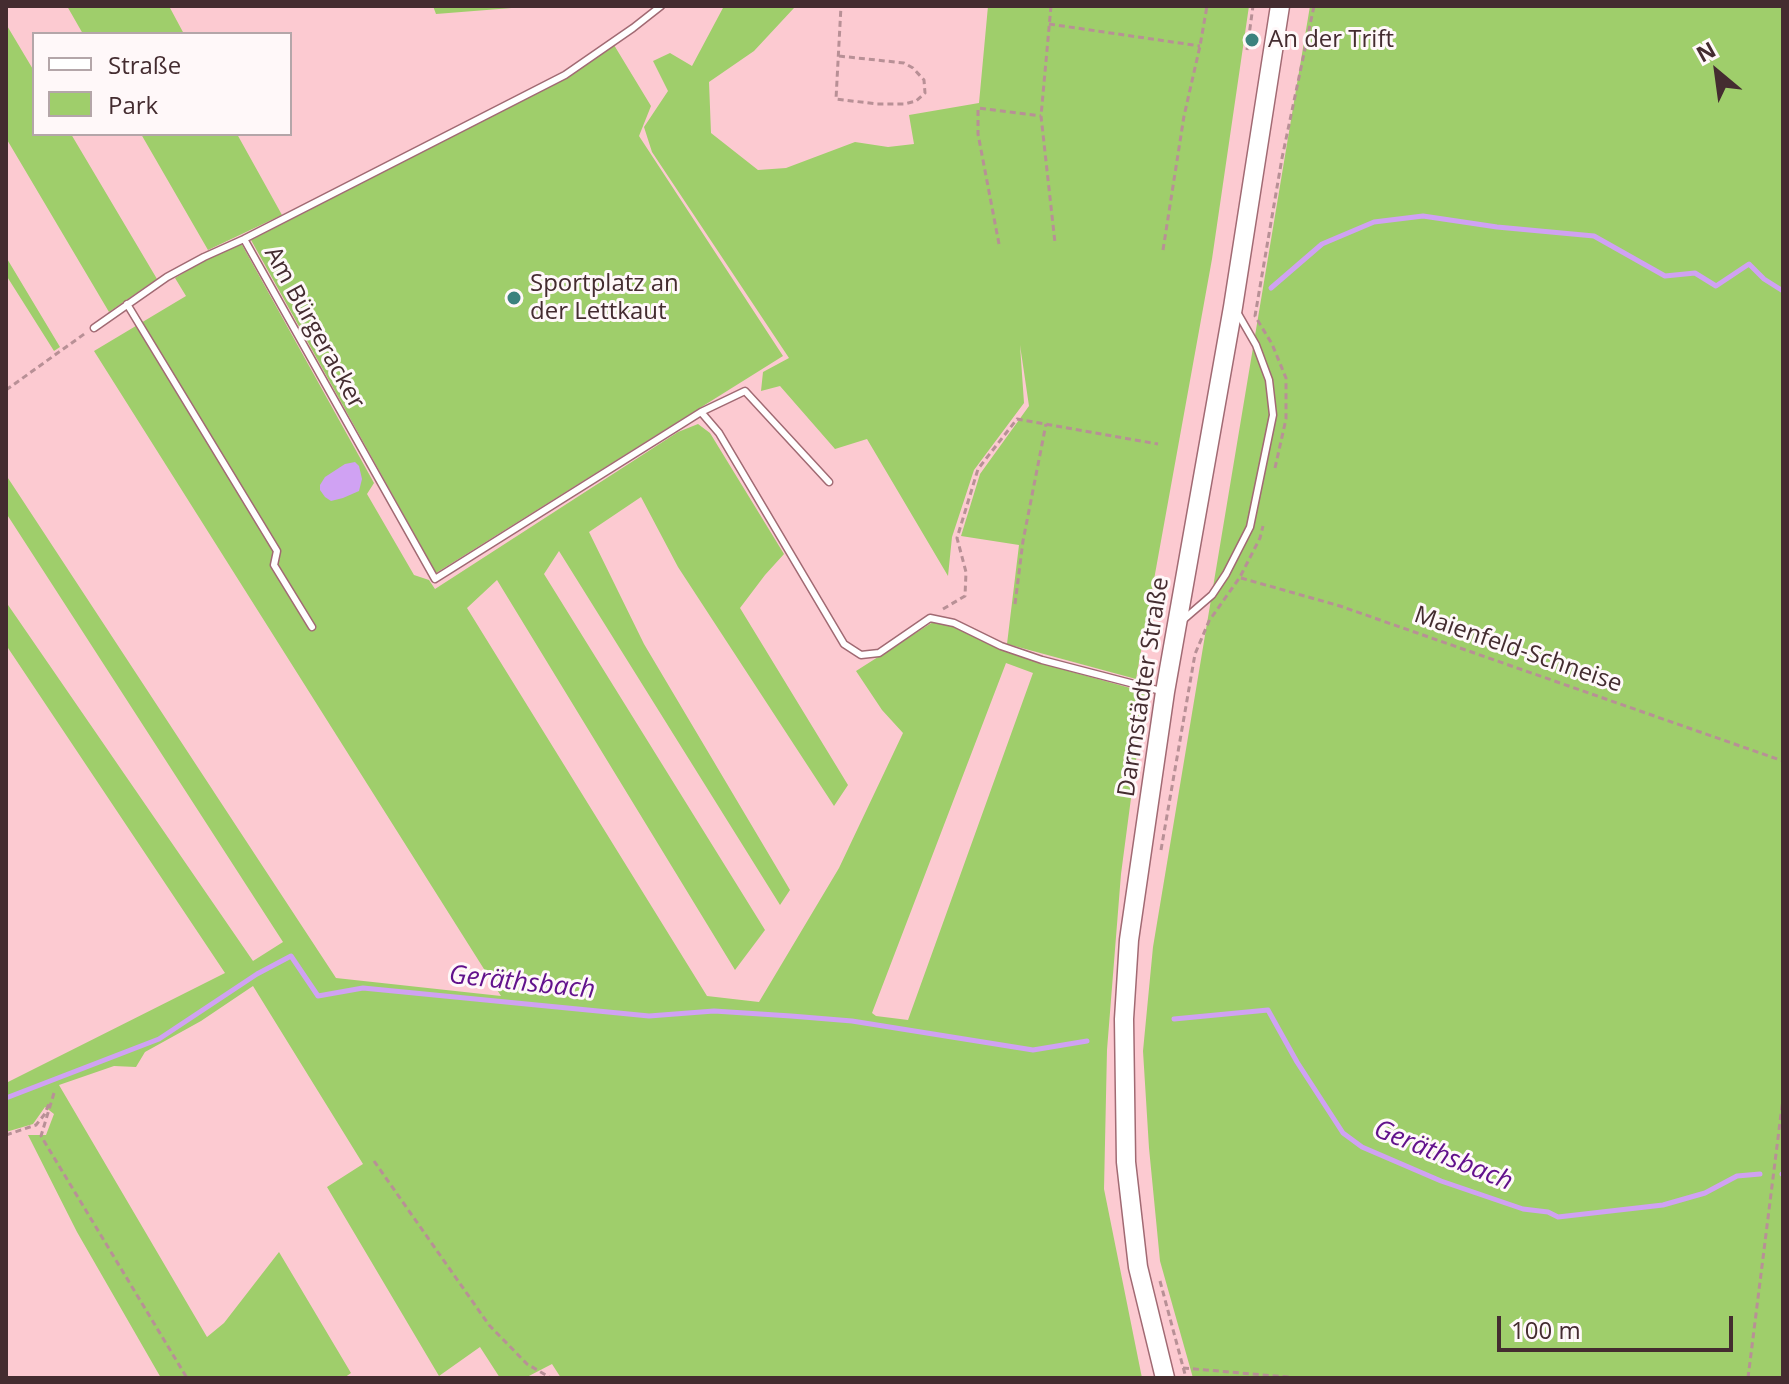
<!DOCTYPE html>
<meta charset="utf-8">
<style>
body{margin:0}
#map{position:relative;width:1789px;height:1384px;overflow:hidden;background:#fccad1;font-family:"Open Sans",sans-serif}
canvas{display:block}
.frame{position:absolute;inset:0;border:8px solid #442c30;pointer-events:none}
.legend{position:absolute;left:32px;top:32px;width:260px;height:104px;box-sizing:border-box;background:#fff8f9;border:2px solid #b4a6a9;margin:0;padding:10px 14px;list-style:none;font-size:24px;color:#442c30}
.legend li{display:flex;align-items:center;gap:16px;height:40px}
.legend b{width:40px;border:2px solid #b4a6a9}
.north{position:absolute;left:1677px;top:32px;width:80px;height:80px;-webkit-text-stroke:6px #fff8f9;paint-order:stroke;rotate:331deg;font-size:22px;font-weight:700;line-height:32px;text-align:center;color:#442c30}
.north::after{content:'';display:block;margin:auto;width:28px;height:36px;background:#442c30;clip-path:polygon(50% 0,100% 100%,50% 72%,0 100%)}
.scale{position:absolute;left:1497px;top:1316px;width:236px;height:36px;box-sizing:border-box;border:4px solid #442c30;border-top:0;padding-left:10px;font-size:24px;line-height:28px;white-space:nowrap;color:#442c30;-webkit-text-stroke:6px #fff8f9;paint-order:stroke}
</style>
<div id="map">
<canvas width="1789" height="1384"></canvas>
<div class="frame"></div>
<ul class="legend">
<li><b style="height:10px;background:#fff"></b>Straße</li>
<li><b style="height:22px;background:#9fce6b"></b>Park</li>
</ul>
<div class="north">N</div>
<div class="scale">100 m</div>
</div>
<script>
const ctx = document.querySelector('canvas').getContext('2d');
ctx.lineJoin = 'round';
function paint(path, color) { ctx.fillStyle = color; ctx.fill(path, 'evenodd'); }
const shape = rows => new Path2D(rows.map(r => 'M' + r).join(''));
function trace(path, color, width, dash) { ctx.strokeStyle = color; ctx.lineWidth = width; ctx.lineCap = dash ? 'butt' : 'round'; ctx.setLineDash(dash || []); ctx.stroke(path); }
function drawText(font, color, halo, rows, align = 'center') {
  ctx.font = font + ' "Open Sans",sans-serif'; ctx.lineWidth = 6; ctx.setLineDash([]); ctx.textBaseline = 'middle'; ctx.strokeStyle = halo; ctx.fillStyle = color; for (const [text, x, y, turn = 0] of rows) {
    ctx.save(); ctx.translate(x, y); ctx.rotate((+turn || 0) * Math.PI / 180); ctx.textAlign = isNaN(turn) ? turn : align; if (halo) ctx.strokeText(text, 0, 0); ctx.fillText(text, 0, 0); ctx.restore();
  }
}
const green = shape([
 [67,6,169,6,184,34,83,34],
 [433,6,537,6,436,14],
 [724,6,793,6,794,8,754,51,709,82,711,133,758,170,786,168,855,142,888,147,914,144,909,115,979,103,988,6,1249,6,1212,259,1136,679,1007,644,1019,545,961,536,980,474,1029,406,1020,345,1024,403,974,470,952,537,948,576,867,439,835,449,780,386,761,391,763,372,789,358,652,152,644,127,668,91,653,61,670,53,692,66],
 [1310,6,1783,6,1783,1378,1193,1378,1160,1261,1149,1148,1143,1051,1153,947],
 [6,24,34,71,34,134,71,134,157,279,109,312,6,138],
 [614,45,651,106,639,136,783,356,436,573,251,240,566,78],
 [141,134,237,134,282,215,208,250],
 [241,243,374,483,367,494,414,575,429,580,435,589,678,432,698,424,710,433,784,554,765,575,740,608,848,785,834,806,678,567,641,497,589,532,644,644,790,890,780,905,559,551,544,574,765,930,735,970,497,580,467,608,707,996,759,1002,839,868,903,733,882,710,856,671,933,622,953,626,1002,650,1036,662,1145,692,1121,874,1107,1050,1104,1189,1142,1378,561,1378,552,1364,525,1378,500,1378,480,1347,439,1376,327,1187,363,1164,253,986,201,1021,145,1052,136,1067,114,1066,59,1085,207,1337,224,1323,279,1252,351,1373,344,1378,161,1378,77,1232,28,1135,46,1135,54,1114,45,1107,33,1124,6,1132,6,1083,225,973,6,645,6,602,253,961,283,942,6,513,6,475,336,978,501,996,94,351,186,296,175,278,207,259],
 [1006,663,1033,673,908,1020,876,1016,872,1013],
 [6,257,60,347,54,351,6,275]
]);
const water = shape([
 [355,462,359,466,362,479,359,491,343,498,331,501,325,497,320,490,320,485,325,477,345,464]
]);
const stream = shape([
 [1271,288,1322,244,1374,222,1423,216,1497,227,1594,236,1665,276,1695,273,1716,286,1749,264,1764,279,1783,291],
 [1174,1019,1268,1010,1297,1062,1343,1133,1362,1147,1441,1181,1523,1209,1548,1212,1558,1217,1663,1205,1705,1193,1737,1176,1760,1174],
 [6,1098,159,1039,257,974,291,956,318,996,363,988,649,1016,714,1011,791,1016,852,1021,1033,1050,1087,1041],
 [1782,1174,1783,1174]
]);
const path = shape([
 [1051,6,1041,116,1055,243],
 [1049,24,1200,46],
 [1247,50,1253,6],
 [839,56,904,63,913,68,924,80,925,93,916,101,904,104,877,104,836,99,841,6],
 [999,244,978,134,978,108,1041,116],
 [1163,250,1184,116,1200,46,1207,6],
 [6,390,87,332],
 [1275,468,1286,419,1286,378,1272,344,1255,316,1282,158,1314,6],
 [1241,578,1340,606,1783,761],
 [1015,604,1023,541,1046,424],
 [943,609,965,596,966,572,957,538,978,469,1017,419,1158,444],
 [1161,850,1195,654,1209,621,1240,577,1260,538,1263,526],
 [54,1093,41,1136,187,1378],
 [6,1135,36,1125,44,1115,49,1104],
 [374,1161,489,1325,527,1364,551,1378],
 [1160,1281,1186,1378],
 [1183,1368,1299,1378],
 [1748,1378,1783,1098]
]);
const service = shape([
 [244,239,435,579,701,412,745,391,829,482],
 [127,304,277,551,274,565,312,627],
 [94,328,167,277,204,257,244,239,565,75,633,28,661,6],
 [701,412,719,433,844,644,861,655,879,653,930,618,954,623,1001,646,1042,660,1161,691],
 [1183,620,1212,595,1226,574,1250,527,1273,415,1269,380,1256,345,1237,312]
]);
const secondary = shape([
 [1165,1378,1138,1267,1126,1162,1124,1019,1129,940,1165,692,1233,307,1280,6]
]);
const markers = [
 [1252,40,8,"#3b827e"],
 [514,298,8,"#3b827e"]
];
const poiNames = [
 ["An der Trift",1268,40],
 ["Sportplatz an",530,284],
 ["der Lettkaut",530,312]
];
const streetNames = [
 ["Am Bürgeracker",314,328,61],
 ["Maienfeld-Schneise",1518,650,19],
 ["Darmstädter Straße",1144,687,-81]
];
const waterNames = [
 ["Geräthsbach",522,983,6],
 ["Geräthsbach",1443,1156,22]
];
paint(green, '#9fce6b');
paint(water, '#d0a2f3');
trace(stream, '#d0a2f3', 5);
trace(service, '#a16a73', 9);
trace(secondary, '#a16a73', 21);
trace(path, '#b89096', 3, [6, 4]);
trace(service, '#fff', 6);
trace(secondary, '#fff', 18);
for (const [x, y, r, color] of markers) { const dot = new Path2D(); dot.arc(x, y, r, 0, 2 * Math.PI); ctx.fillStyle = color; ctx.fill(dot); trace(dot, '#fff8f9', 3); }
drawText('24px', '#442c30', '#fff8f9', poiNames, 'left');
drawText('24px', '#442c30', '#fff8f9', streetNames);
drawText('italic 26px', '#62128c', '#fff8f9', waterNames);
</script>
